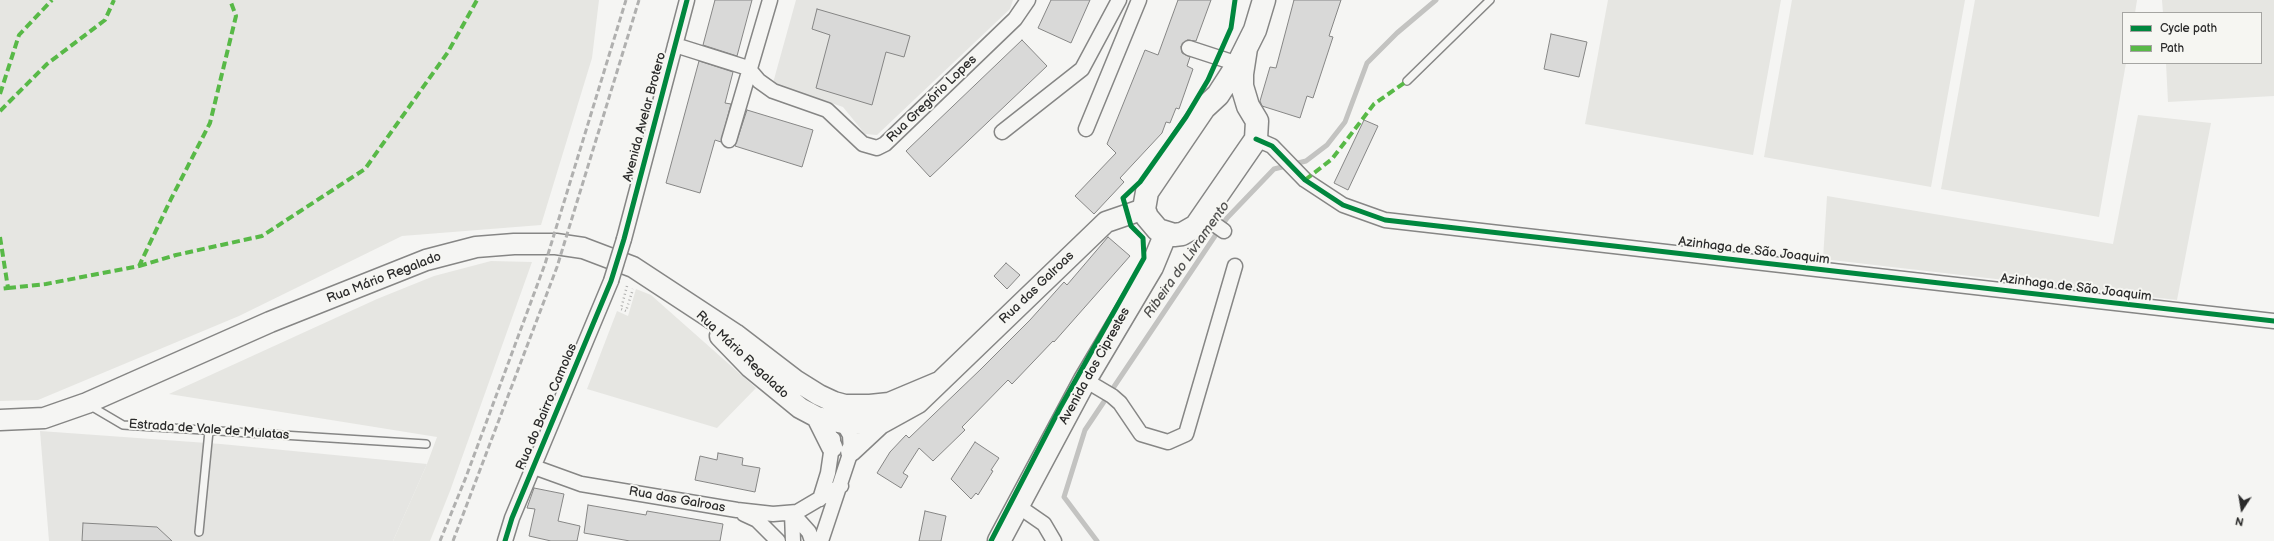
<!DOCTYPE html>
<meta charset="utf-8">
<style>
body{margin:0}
#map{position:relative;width:2274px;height:541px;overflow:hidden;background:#f5f5f3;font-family:"Balsamiq Sans",sans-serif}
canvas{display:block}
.legend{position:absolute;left:2122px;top:12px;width:140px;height:52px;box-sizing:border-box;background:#f6f6f2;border:1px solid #a5a5a2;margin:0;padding:5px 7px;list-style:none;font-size:12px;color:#2b2b2b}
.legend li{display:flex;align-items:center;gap:8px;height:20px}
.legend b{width:20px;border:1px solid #a5a5a2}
.north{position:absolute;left:2222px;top:489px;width:40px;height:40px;-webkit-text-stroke:3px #f6f6f2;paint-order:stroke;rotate:192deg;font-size:11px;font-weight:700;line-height:16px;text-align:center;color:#2b2b2b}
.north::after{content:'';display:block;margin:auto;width:14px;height:18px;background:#2b2b2b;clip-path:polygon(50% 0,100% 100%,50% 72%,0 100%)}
</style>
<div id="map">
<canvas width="2274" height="541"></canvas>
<ul class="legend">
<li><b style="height:5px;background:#00873e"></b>Cycle path</li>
<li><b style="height:5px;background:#58b947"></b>Path</li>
</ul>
<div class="north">N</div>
</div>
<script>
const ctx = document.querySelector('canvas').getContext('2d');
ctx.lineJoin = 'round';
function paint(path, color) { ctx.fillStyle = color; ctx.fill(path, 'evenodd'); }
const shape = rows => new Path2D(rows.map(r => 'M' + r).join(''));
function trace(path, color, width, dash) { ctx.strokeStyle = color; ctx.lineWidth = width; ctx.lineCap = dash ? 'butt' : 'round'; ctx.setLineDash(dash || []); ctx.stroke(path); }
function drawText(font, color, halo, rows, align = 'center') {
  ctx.font = font + ' "Balsamiq Sans",sans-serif'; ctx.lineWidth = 4; ctx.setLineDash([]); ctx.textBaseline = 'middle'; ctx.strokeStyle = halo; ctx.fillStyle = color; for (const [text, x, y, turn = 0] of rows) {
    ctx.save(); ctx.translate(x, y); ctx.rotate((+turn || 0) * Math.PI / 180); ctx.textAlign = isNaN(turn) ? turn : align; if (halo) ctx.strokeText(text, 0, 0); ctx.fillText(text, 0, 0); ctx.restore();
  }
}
const built = shape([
 [796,0,1013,0,1010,9,877,135,865,134,843,107,773,83],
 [40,431,221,444,427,464,393,541,49,541]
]);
const green = shape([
 [0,0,599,0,592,58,541,225,402,236,239,316,38,400,0,401],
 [1608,0,1781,0,1753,155,1585,124],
 [1792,0,1965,0,1931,187,1764,157],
 [1975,0,2137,0,2135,13,2123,13,2123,63,2126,63,2099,217,1941,189],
 [2162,0,2274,0,2274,96,2168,102,2166,63,2261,63,2261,13,2163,13],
 [2138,115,2211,123,2177,300,1823,259,1827,196,2113,244],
 [491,261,532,262,450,491,430,541,393,541,427,464,437,437,169,394,377,299,434,276],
 [636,289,651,295,756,388,717,428,587,389,617,311,628,316]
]);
const stream = shape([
 [1097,541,1064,497,1085,430,1227,218,1274,169,1306,161,1327,145,1345,122,1367,63,1397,33,1436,0]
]);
const building = shape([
 [715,0,752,0,737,56,703,45,715,0],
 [1051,0,1090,0,1071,43,1038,28,1051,0],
 [1178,0,1211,0,1196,41,1187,40,1181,46,1182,53,1190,57,1187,66,1193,69,1179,109,1176,108,1170,123,1166,122,1162,133,1120,178,1124,182,1094,214,1075,196,1116,153,1107,144,1145,50,1158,55,1178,0],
 [1294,0,1341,0,1329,36,1333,37,1313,98,1307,96,1300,118,1262,106,1260,101,1270,67,1276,68,1294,0],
 [817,9,910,36,904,57,886,52,872,105,816,88,830,35,812,29,817,9],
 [1551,34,1587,42,1579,77,1544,69,1551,34],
 [1022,40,1047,66,930,177,906,151,1022,40],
 [699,61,733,72,725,103,731,104,721,142,715,140,700,193,666,183,699,61],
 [747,110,813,130,802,167,735,146,747,110],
 [1364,120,1378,126,1348,190,1334,183,1364,120],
 [1108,237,1130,256,1054,342,1053,341,1012,384,1008,380,962,427,965,430,933,461,919,448,903,473,908,476,901,488,877,473,890,452,906,435,909,438,981,369,1030,320,1064,282,1067,285,1108,237],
 [1006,263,1020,275,1007,289,994,276,1006,263],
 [975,442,999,458,991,470,993,471,978,495,976,493,971,499,951,479,975,442],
 [718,453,743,458,742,465,760,468,755,492,695,480,700,456,717,460,718,453],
 [534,488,564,494,558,521,580,526,577,541,551,541,529,536,535,509,527,508,534,488],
 [588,505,646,515,647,511,723,524,720,541,630,541,584,533,588,505],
 [925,511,946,516,941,541,919,541,925,511],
 [83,523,157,527,172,541,82,541,83,523]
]);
const path = shape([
 [627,286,621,309,626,311,633,289]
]);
const service = shape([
 [1407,81,1490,0],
 [89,405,123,425,426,444],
 [199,532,209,431]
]);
const minor = shape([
 [675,45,748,68,759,81,773,91,827,110,863,144,877,148,885,144,1015,19,1028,0],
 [1189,48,1238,64],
 [1086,129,1139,0],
 [1002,132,1082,69,1119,0],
 [1256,139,1272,146,1305,180,1343,205,1385,220,2274,321],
 [729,140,770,0],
 [1203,216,1224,231],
 [624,239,687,0],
 [1085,380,1112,396,1120,403,1141,434,1168,442,1186,434,1235,266],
 [534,467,581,484,737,510,773,514,797,512,841,486],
 [820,499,828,473,833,439],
 [1018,506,1044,524,1054,541],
 [792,513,809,532,812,541],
 [792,513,793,541],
 [744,514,757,520,778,541],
 [505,541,512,518,611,281],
 [821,541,851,451,850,435,843,423,844,415]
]);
const secondary = shape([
 [720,336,750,367,800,408,817,417,843,423,880,424,918,403,1106,222,1144,209],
 [817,417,832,447],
 [0,420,44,418,87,403,270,322,426,260,476,247,514,244,556,244,583,248,633,267,735,334,795,380,819,395,834,402,845,405,870,405,889,403,939,382],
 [851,451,880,424]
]);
const primary = shape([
 [1246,48,1242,74,1242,86,1248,106,1257,121,1256,139,1196,226,1182,234,1174,235,1158,230,1147,217,1144,209,1147,192,1204,108,1218,95,1238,64,1255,30,1264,0],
 [999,541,1085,380,1152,267,1166,233]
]);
const rail = shape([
 [440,541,466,477,545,264,626,0],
 [453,541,557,267,639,0]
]);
const minorBridge = shape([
 [611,281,624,239]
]);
const quiet = shape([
 [0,94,19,35,52,0],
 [0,111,47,64,105,20,114,0],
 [1305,180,1332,159,1374,104,1407,81],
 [0,237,8,288,0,289],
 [139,266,176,255,262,236,365,169,448,52,477,0],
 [8,288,46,284,139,266,171,199,210,123,236,16,230,0]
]);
const cycleway = shape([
 [1256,139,1272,146,1305,180,1343,205,1385,220,2274,321],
 [505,541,512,518,611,281,624,239,687,0],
 [991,541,1060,408,1144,258,1143,238,1131,226,1123,198,1140,182,1186,117,1208,80,1231,28,1235,0]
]);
const streetNames = [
 ["Rua Gregório Lopes",932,99,-44],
 ["Avenida Avelar Brotero",645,117,-75],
 ["Azinhaga de São Joaquim",1754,251,7],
 ["Rua Mário Regalado",384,278,-21],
 ["Rua das Galroas",1037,288,-44],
 ["Azinhaga de São Joaquim",2076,288,7],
 ["Rua Mário Regalado",742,355,43],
 ["Avenida dos Ciprestes",1095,366,-61],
 ["Rua do Bairro Camolas",547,407,-67],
 ["Estrada de Vale de Mulatas",209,430,4],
 ["Rua das Galroas",677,500,10]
];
const waterNames = [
 ["Ribeira do Livramento",1187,260,-55]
];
paint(built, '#e5e5e2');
paint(green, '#e6e6e2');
trace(stream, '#c3c3c1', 5);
paint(building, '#d9d9d8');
trace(building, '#868685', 1);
trace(service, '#868685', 10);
trace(minor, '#868685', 17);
trace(secondary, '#868685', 23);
trace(primary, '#868685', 25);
trace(path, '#b0b0af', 2.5, [1, 3]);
trace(service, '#f5f5f3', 7);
trace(minor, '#f5f5f3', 14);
trace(secondary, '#f5f5f3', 20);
trace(primary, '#f5f5f3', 22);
trace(rail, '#b0b0af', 3, [6, 3]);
trace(minorBridge, '#868685', 17, []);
trace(minorBridge, '#f5f5f3', 14);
trace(quiet, '#58b947', 4, [8, 4]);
trace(cycleway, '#00873e', 5);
drawText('13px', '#2b2b2b', '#f6f6f2', streetNames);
drawText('italic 14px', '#525251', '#f6f6f2', waterNames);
</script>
